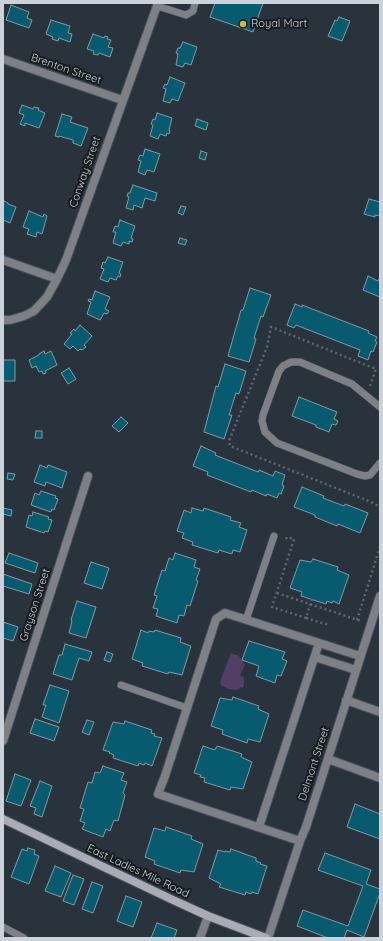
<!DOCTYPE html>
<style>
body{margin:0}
#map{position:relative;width:383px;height:941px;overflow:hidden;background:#29333e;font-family:Quicksand,sans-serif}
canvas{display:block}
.frame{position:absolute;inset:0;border:4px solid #ccd2d9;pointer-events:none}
</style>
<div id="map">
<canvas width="383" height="941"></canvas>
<div class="frame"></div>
</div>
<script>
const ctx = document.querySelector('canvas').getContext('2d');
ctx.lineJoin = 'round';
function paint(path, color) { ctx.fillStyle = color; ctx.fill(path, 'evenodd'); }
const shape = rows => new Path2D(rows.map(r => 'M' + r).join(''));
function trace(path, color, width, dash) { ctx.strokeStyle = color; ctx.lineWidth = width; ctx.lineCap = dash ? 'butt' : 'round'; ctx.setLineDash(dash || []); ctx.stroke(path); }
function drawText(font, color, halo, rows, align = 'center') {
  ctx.font = font + ' Quicksand,sans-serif'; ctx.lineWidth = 4; ctx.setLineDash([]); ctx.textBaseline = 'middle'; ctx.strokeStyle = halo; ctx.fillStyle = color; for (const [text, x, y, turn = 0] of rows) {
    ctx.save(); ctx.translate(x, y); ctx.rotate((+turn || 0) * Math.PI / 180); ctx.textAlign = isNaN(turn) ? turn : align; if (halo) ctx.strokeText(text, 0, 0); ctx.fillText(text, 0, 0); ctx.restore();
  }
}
const green = shape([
 [231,653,239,656,245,665,240,675,244,677,244,682,243,688,240,687,239,689,235,690,228,689,221,685,220,682]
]);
const building = shape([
 [215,3,263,3,253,32,210,17,215,3],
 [11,5,29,12,27,18,32,20,29,28,6,20,11,5],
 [339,17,350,21,342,41,328,36,335,20,337,21,339,17],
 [51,20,70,26,68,33,72,34,70,42,59,38,58,41,52,39,53,37,46,34,51,20],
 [93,34,104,38,105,36,108,37,107,39,111,40,108,47,113,48,110,57,99,53,98,55,93,54,94,51,87,49,93,34],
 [183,42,197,47,191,65,185,63,183,67,176,65,178,54,176,53,178,48,180,48,183,42],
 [170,77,185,83,178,101,172,99,170,103,163,101,166,89,163,88,165,84,167,85,170,77],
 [22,105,33,109,34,107,39,108,38,110,45,113,39,128,25,123,25,126,20,124,24,115,19,113,22,105],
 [157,113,172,118,169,130,170,131,169,134,167,133,166,136,160,134,158,139,150,136,153,125,151,124,153,119,155,120,157,113],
 [62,114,72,117,70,122,88,128,81,146,73,143,73,140,59,136,59,137,55,136,62,114],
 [197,119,208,123,206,130,195,126,197,119],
 [145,149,160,154,154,172,147,170,145,175,138,172,141,161,138,160,140,155,143,156,145,149],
 [201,151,207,153,205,160,199,158,201,151],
 [133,185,157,193,155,201,145,198,142,208,134,205,133,210,126,208,129,197,127,196,128,193,130,193,133,185],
 [369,199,380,202,380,216,375,215,375,217,364,214,369,199],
 [4,201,8,203,8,204,16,207,10,223,3,220,3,202,4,201],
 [181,206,186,207,183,215,178,213,181,206],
 [29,211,43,217,44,214,47,216,42,234,37,232,36,237,27,234,29,229,23,227,29,211],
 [120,220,135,226,131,238,133,239,132,242,129,241,129,244,123,242,121,246,113,243,116,232,113,232,115,226,118,227,120,220],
 [180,238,187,240,185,245,178,243,180,238],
 [108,257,123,262,119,273,121,274,120,277,118,276,116,280,110,278,108,282,100,279,104,269,101,268,103,262,105,263,108,257],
 [368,276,378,281,380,277,380,297,363,290,368,276],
 [250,288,271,295,263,317,261,316,254,338,256,339,249,362,228,356,241,310,243,310,250,288],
 [95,291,110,297,105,309,109,311,107,314,104,313,100,320,87,314,91,302,88,301,89,299,92,300,95,291],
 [295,304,302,307,302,305,369,331,368,333,377,337,375,341,377,342,373,352,371,351,368,360,358,356,360,350,296,325,294,328,287,325,295,304],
 [80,325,92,336,84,345,86,347,82,350,80,349,78,351,73,346,70,349,64,344,72,334,70,333,74,329,75,331,80,325],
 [44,351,45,354,51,351,57,365,45,371,46,373,43,374,42,371,39,372,36,366,32,368,29,360,39,355,39,354,44,351],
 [3,360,15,360,15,381,3,381,3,360],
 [225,364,246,371,239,394,236,393,229,415,232,415,224,439,204,432,216,386,218,387,225,364],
 [69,368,76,379,68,384,61,373,69,368],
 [299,397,337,412,334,419,338,421,336,425,332,424,329,432,316,427,316,425,292,416,299,397],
 [121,417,128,423,119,432,112,426,121,417],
 [36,431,42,431,42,438,35,438,36,431],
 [201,446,216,453,215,455,258,472,259,470,273,476,275,471,285,475,282,485,284,486,281,494,279,493,277,498,267,494,266,496,252,490,251,492,207,475,208,472,193,466,201,446],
 [40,465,47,468,48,465,67,472,62,488,46,482,45,486,34,482,40,465],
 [8,473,15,474,13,480,7,479,8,473],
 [302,487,324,496,323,498,344,506,345,504,368,513,360,533,338,524,337,526,315,517,315,515,294,507,302,487],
 [41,491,56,496,55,498,58,499,54,510,52,509,51,512,31,505,35,493,39,495,41,491],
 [3,508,12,510,11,516,3,514,3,508],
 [192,508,203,511,204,508,231,517,230,520,241,523,239,527,247,530,240,552,233,550,232,554,219,550,218,553,192,545,193,542,182,538,184,533,177,531,184,510,191,513,192,508],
 [33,512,49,517,48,519,52,520,48,532,45,531,44,533,26,527,29,515,32,516,33,512],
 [9,553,38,563,35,573,5,563,9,553],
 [175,553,196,560,194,567,200,569,196,580,198,581,190,606,187,605,184,616,179,615,177,623,156,616,158,609,153,608,157,596,154,595,162,570,165,571,169,558,173,560,175,553],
 [313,559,338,567,337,570,349,575,339,604,333,601,332,603,327,601,326,604,301,596,302,592,290,588,300,560,311,562,313,559],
 [91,562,109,568,102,589,84,583,91,562],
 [3,574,32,584,29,594,3,586,3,574],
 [77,601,96,607,86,638,69,633,72,621,71,620,77,601],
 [3,622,18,627,13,641,3,638,3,622],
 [141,630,148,633,149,631,154,632,155,630,181,638,180,642,191,646,182,675,169,672,168,674,142,666,143,663,132,659,141,630],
 [249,641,285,652,282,659,287,661,281,676,277,675,275,683,256,676,259,666,242,660,249,641],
 [65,644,92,652,89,661,79,658,72,680,53,674,59,655,62,655,65,644],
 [107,652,113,654,110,662,104,660,107,652],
 [50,685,69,691,59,723,42,717,46,705,43,705,50,685],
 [233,697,259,706,258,709,269,714,260,742,248,739,247,743,222,734,223,730,211,726,220,698,232,700,233,697],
 [35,719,59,727,54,741,30,733,35,719],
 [87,720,94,722,89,735,82,732,87,720],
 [125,721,152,730,151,733,155,734,154,736,162,738,152,766,145,763,144,765,139,763,138,766,113,758,114,755,109,753,110,752,103,750,113,722,124,724,125,721],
 [203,746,215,750,217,746,242,754,241,757,252,762,243,789,231,787,230,790,204,782,205,778,200,777,201,775,194,773,203,746],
 [103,766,124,773,121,780,127,782,123,793,125,795,118,821,114,820,110,831,106,829,103,837,82,829,85,823,80,821,84,809,80,808,88,782,92,783,95,772,100,773,103,766],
 [15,774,31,780,21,806,6,801,15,774],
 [40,781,52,786,42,817,34,814,36,808,30,806,40,781],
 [355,804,380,814,380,839,347,827,355,804],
 [166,827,192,836,191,839,203,844,194,872,181,870,180,873,154,864,155,861,145,857,154,828,165,831,166,827],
 [28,848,35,850,34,854,39,856,29,884,11,877,22,849,27,851,28,848],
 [231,849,256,858,256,861,261,863,260,864,267,866,258,894,252,892,251,894,246,892,245,895,219,887,221,884,209,878,218,850,225,852,225,851,230,852,231,849],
 [325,853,371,870,366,884,380,889,380,893,364,937,347,930,344,938,328,938,297,926,303,910,348,926,363,886,318,870,325,853],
 [55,866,71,873,61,897,45,891,55,866],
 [73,875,84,879,74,905,63,901,73,875],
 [92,882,103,886,93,913,82,909,92,882],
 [126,896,142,902,133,927,117,921,126,896],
 [157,923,177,930,174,938,151,938,157,923]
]);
const path = shape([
 [370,386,376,369,271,327,267,347,229,441,230,446,371,502,380,507],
 [286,539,287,537,294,539,272,607,306,618],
 [277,593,361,621],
 [312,599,306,618,329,625],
 [357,620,380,547]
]);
const lane = shape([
 [157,6,186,15,193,11,195,3],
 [380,407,352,384,300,362,291,362,283,366,279,371,263,415,262,421,265,432,277,443,357,474,365,476,370,475,380,463],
 [246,620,274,536],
 [121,685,187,708],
 [3,927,24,938]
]);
const street = shape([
 [3,59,122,100],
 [3,260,57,279],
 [3,320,10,320,24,316,34,311,47,297,57,279,66,260,158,3],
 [315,657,356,670],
 [346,700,380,712],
 [3,741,88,476],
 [328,759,380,778],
 [259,827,319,643],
 [300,841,158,794,165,776,216,619,225,613,360,656],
 [200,938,208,916],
 [268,938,300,841,306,827,380,596]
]);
const secondary = shape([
 [3,819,173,900,208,916,266,938]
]);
const markers = [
 [243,24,4,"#cdb938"]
];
const poiNames = [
 ["Royal Mart",251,24]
];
const streetNames = [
 ["Brenton Street",66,69,19],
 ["Conway Street",85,172,-71],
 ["Grayson Street",35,605,-72],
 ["Delmont Street",314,764,-72],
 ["East Ladies Mile Road",138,871,25]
];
paint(green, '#533f66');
paint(building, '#085b6e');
trace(building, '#869aa0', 1);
trace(lane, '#46505a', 8);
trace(street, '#46505a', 10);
trace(secondary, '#46505a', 10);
trace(path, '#606872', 2.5, [2, 3]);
trace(lane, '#7e8087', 7);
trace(street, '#7e8087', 8);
trace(secondary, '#a9abb7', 8);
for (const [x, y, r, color] of markers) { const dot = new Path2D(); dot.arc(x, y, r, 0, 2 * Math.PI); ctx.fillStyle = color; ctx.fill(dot); trace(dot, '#161b1f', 1.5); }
drawText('11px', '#ccd2d9', '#161b1f', poiNames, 'left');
drawText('11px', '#ccd2d9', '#161b1f', streetNames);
</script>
